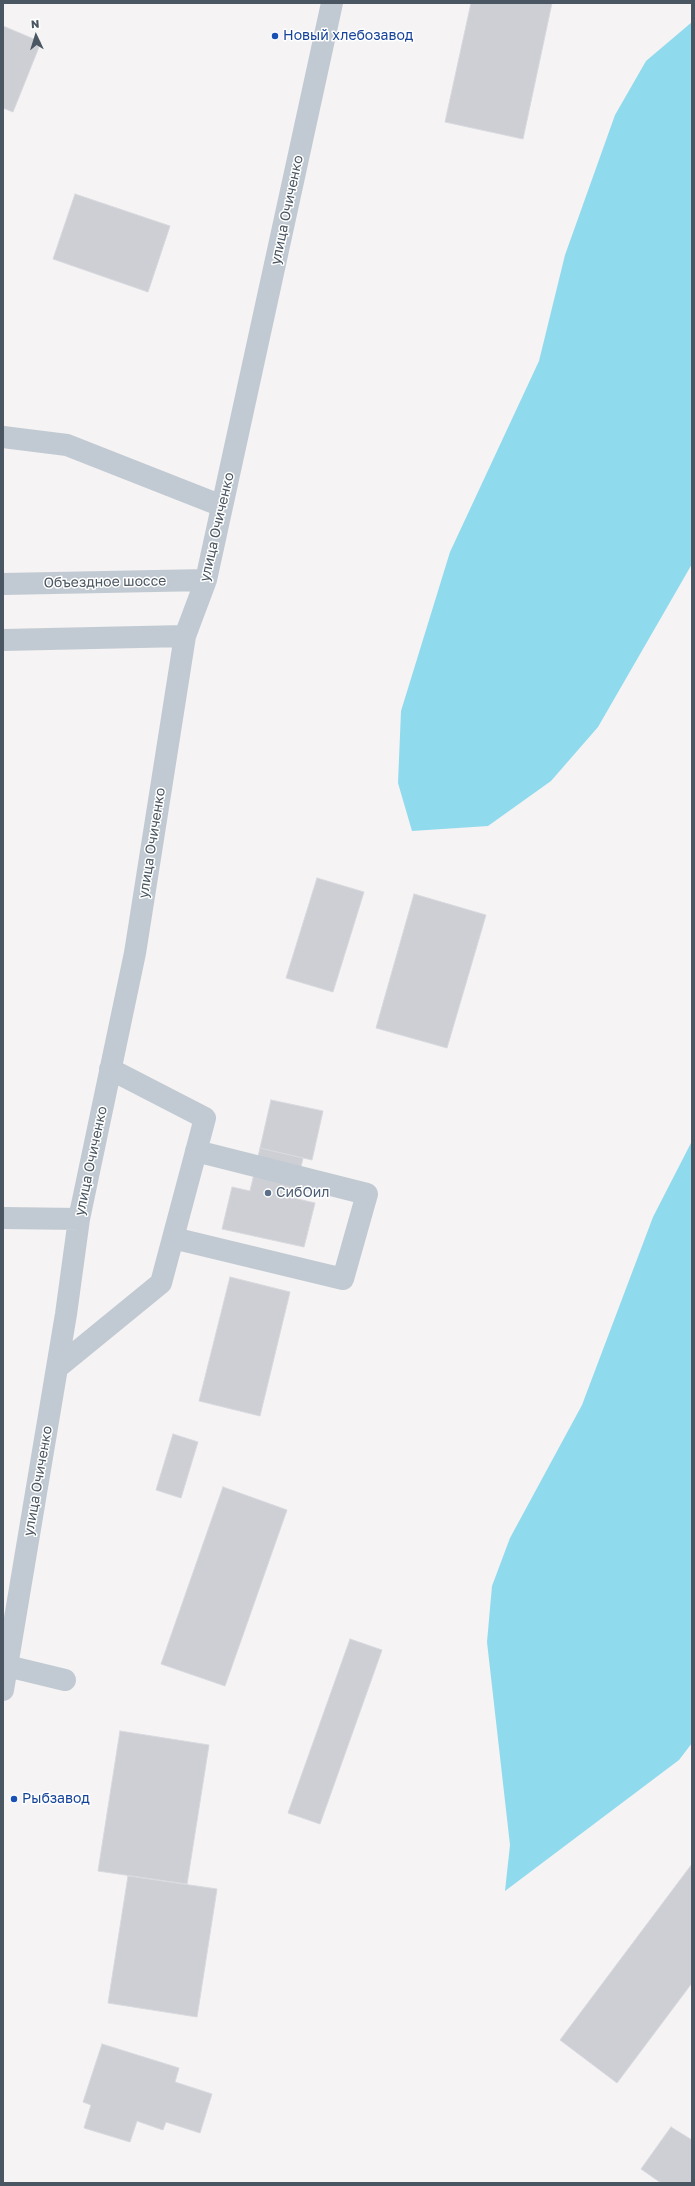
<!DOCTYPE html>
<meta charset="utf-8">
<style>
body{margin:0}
#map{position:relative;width:695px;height:2186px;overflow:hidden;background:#f5f3f3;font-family:"Golos Text",sans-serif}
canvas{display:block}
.frame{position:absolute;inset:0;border:4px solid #4a5661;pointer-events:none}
.north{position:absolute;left:16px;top:16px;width:40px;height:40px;-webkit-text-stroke:3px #fff;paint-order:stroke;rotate:356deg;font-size:11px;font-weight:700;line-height:16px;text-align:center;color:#4a5661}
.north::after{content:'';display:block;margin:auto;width:14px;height:18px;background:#4a5661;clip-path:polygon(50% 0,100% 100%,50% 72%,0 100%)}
</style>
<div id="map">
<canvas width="695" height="2186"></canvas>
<div class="frame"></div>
<div class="north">N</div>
</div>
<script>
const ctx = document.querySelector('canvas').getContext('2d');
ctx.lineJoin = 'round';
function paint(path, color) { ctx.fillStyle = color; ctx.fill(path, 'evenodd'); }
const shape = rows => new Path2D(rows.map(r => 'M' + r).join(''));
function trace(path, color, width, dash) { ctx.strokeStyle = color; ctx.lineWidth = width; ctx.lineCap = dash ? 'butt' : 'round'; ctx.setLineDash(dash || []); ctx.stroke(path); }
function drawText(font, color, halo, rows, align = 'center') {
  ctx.font = font + ' "Golos Text",sans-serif'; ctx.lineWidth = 3; ctx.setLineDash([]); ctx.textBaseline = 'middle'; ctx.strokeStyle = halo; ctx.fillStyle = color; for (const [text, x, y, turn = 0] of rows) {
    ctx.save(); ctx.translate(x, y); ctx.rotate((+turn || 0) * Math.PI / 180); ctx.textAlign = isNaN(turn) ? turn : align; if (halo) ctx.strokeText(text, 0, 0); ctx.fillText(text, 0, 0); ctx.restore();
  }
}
const water = shape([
 [692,22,692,564,598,727,551,781,488,826,412,831,398,783,401,711,450,552,539,361,565,255,615,115,646,61],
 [692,1141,692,1743,679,1760,505,1891,510,1845,487,1642,492,1586,510,1538,582,1405,653,1217]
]);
const building = shape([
 [471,3,552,3,523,139,445,122,471,3],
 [3,26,41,42,13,112,3,108,3,26],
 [75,194,170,226,148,292,53,259,75,194],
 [317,878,364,892,333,992,286,978,317,878],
 [414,894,486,915,447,1048,376,1028,414,894],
 [271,1100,323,1111,312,1160,260,1148,271,1100],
 [260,1148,303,1158,294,1198,315,1203,304,1247,222,1229,232,1187,250,1191,260,1148],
 [230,1277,290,1292,260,1416,199,1401,230,1277],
 [173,1434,198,1442,181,1498,156,1490,173,1434],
 [223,1487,287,1510,225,1686,161,1664,223,1487],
 [350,1639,382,1650,320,1824,288,1813,350,1639],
 [120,1731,209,1745,187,1884,98,1871,120,1731],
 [692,1864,692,1983,617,2083,560,2040,692,1864],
 [128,1876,217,1889,197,2017,108,2003,128,1876],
 [102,2044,179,2068,175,2082,212,2094,200,2133,166,2122,163,2130,137,2121,130,2142,84,2128,91,2105,83,2102,102,2044],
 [671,2127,692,2140,692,2183,661,2183,641,2169,671,2127]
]);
const minor = shape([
 [3,437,67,445,222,506],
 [3,584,206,580],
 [3,640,185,636],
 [3,1218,79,1219],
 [173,1238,343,1279,367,1194,196,1151],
 [57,1368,161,1283,205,1118,110,1069],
 [7,1666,65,1680],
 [3,1690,66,1314,79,1219,135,953,185,636,206,580,332,3]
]);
const markers = [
 [275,36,4,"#1a4fb4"],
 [268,1193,4,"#5c6f8a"],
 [14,1799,4,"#1a4fb4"]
];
const transitNames = [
 ["Новый хлебозавод",283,36],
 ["Рыбзавод",22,1799]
];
const streetNames = [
 ["улица Очиченко",287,210,-78],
 ["улица Очиченко",217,527,-77],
 ["Объездное шоссе",105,582,-1],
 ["улица Очиченко",152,843,-81],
 ["улица Очиченко",91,1161,-78],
 ["улица Очиченко",38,1481,-80]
];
const serviceNames = [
 ["СибОил",276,1193]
];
paint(water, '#90daee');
paint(building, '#cdcfd5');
trace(building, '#d7d9de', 1);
trace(minor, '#c1cad2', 22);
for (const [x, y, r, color] of markers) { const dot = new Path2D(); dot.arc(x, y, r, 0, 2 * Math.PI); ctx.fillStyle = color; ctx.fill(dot); trace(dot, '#fff', 1.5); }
drawText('14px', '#164399', '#fff', transitNames, 'left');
drawText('14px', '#4a5661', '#fff', streetNames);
drawText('14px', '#4e5e75', '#fff', serviceNames, 'left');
</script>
